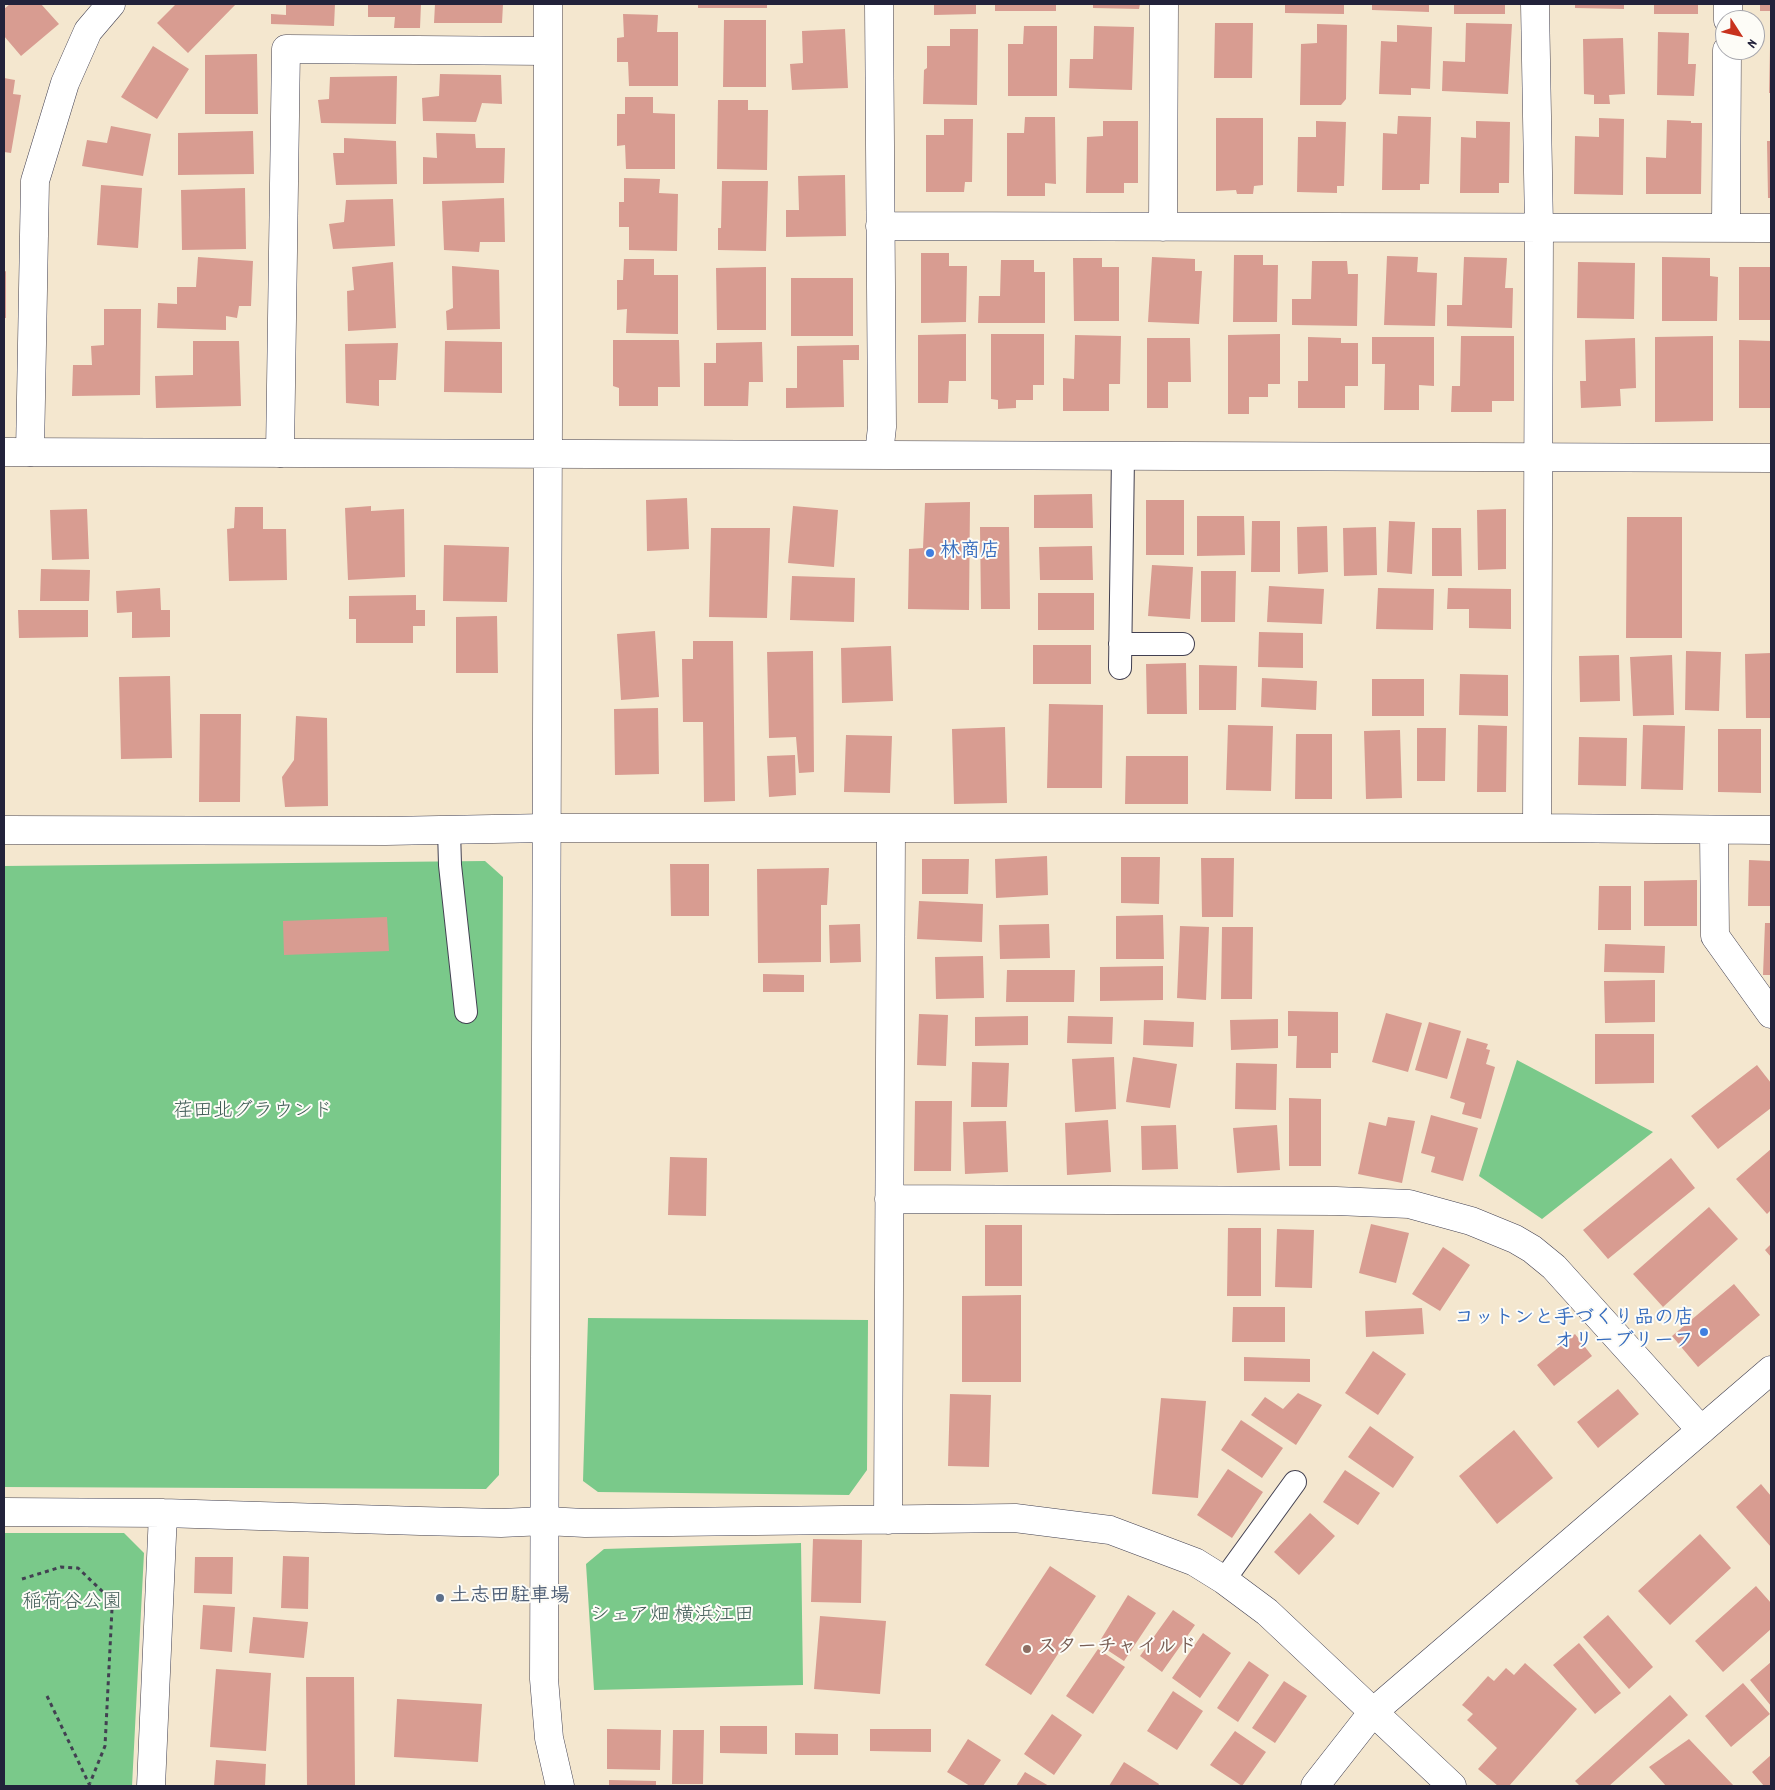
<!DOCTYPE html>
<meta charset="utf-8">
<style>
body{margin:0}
#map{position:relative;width:1775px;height:1790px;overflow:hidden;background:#f4e7cf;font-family:Dekko,sans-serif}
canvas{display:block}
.frame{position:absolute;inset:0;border:5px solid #22223b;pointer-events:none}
.north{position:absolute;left:1715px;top:10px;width:50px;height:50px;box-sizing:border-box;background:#fdfcf7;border:1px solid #a5a5ac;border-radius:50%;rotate:125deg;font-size:14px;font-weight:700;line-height:20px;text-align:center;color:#22223b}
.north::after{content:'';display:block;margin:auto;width:18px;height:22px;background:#c8321e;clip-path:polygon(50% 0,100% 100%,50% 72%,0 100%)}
</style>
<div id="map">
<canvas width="1775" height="1790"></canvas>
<div class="frame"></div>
<div class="north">N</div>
</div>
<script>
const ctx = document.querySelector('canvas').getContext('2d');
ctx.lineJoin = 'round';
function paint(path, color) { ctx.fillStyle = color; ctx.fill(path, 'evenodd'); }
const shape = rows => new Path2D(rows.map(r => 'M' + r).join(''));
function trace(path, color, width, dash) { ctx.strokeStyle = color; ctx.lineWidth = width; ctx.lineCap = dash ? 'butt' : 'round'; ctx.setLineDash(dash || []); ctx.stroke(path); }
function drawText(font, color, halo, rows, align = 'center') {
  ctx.font = font + ' Dekko,"Klee One",sans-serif'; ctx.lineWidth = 4; ctx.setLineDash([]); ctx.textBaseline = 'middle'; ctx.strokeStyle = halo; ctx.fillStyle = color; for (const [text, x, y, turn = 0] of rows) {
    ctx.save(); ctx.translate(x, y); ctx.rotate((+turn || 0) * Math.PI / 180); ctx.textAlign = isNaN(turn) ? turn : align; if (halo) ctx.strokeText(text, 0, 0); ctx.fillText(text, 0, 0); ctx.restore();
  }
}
const green = shape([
 [485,861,503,877,499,1475,486,1489,4,1487,4,866],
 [1517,1060,1653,1132,1542,1219,1479,1176],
 [588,1318,868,1320,867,1470,849,1495,598,1492,583,1481],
 [4,1533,124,1533,144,1553,132,1786,4,1786],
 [801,1543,803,1685,594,1690,586,1564,604,1549]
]);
const building = shape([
 [10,4,41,4,59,24,21,56,4,36,4,9],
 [176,4,236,4,188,53,157,23],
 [286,4,335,4,334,26,271,24,271,14,286,15],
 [368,4,421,4,420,28,394,28,395,17,368,17],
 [435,4,503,4,502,23,434,23],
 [698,4,767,4,767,8,698,8],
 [934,4,976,4,976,14,934,15],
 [995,4,1056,4,1056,11,995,11],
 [1093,4,1140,4,1139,9,1093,8],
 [1285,4,1344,4,1344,14,1285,13],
 [1372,4,1429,4,1429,12,1372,10],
 [1454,4,1505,4,1505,14,1454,14],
 [1575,4,1624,4,1624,9,1575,8],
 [1654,4,1698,4,1698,14,1654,14],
 [1760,4,1771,4,1771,11,1760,11],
 [623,14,658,15,657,32,678,32,678,86,629,86,628,62,617,62,617,38,624,37],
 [724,20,766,20,766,87,723,87],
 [1215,23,1253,23,1252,78,1214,78],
 [1466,23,1512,24,1508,94,1442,91,1443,61,1465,62],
 [1317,24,1347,25,1346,99,1341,105,1300,105,1301,44,1317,43],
 [1397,25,1432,27,1430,89,1411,88,1411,95,1379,94,1381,41,1397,42],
 [1024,26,1057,26,1057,96,1008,96,1008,44,1023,44],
 [1094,26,1134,27,1132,90,1069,88,1070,59,1093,59],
 [845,29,848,88,792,90,790,64,803,63,802,31],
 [950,29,978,29,977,105,923,104,924,70,927,68,927,46,950,46],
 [1658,32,1689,33,1688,64,1696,64,1694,96,1657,95],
 [1623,38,1625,94,1609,95,1610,104,1594,104,1594,95,1584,94,1583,39],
 [153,46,189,69,157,119,121,97],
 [1770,47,1771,47,1771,93,1769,93],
 [257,54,258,114,205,114,205,55],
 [440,74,501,75,502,104,482,103,476,122,423,121,422,98,439,96],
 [397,76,396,124,321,123,318,100,329,99,330,77],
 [4,78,15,80,13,94,21,95,11,153,4,152],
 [625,97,653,97,653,113,675,114,675,169,626,169,625,145,617,146,617,114,625,114],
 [718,100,748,100,748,110,768,110,767,170,717,169],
 [1398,116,1431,117,1429,184,1420,184,1420,190,1382,190,1383,133,1397,134],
 [1025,117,1055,117,1056,184,1045,183,1045,196,1007,196,1007,133,1024,133],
 [1216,118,1263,118,1263,185,1254,186,1253,194,1237,194,1236,190,1216,191],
 [1599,118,1624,119,1623,195,1574,194,1575,136,1599,137],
 [944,119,973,119,972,182,965,182,964,192,926,192,926,135,944,135],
 [1667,120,1691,121,1691,123,1702,123,1701,194,1646,194,1646,157,1666,158],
 [1103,121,1138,121,1138,183,1124,183,1124,193,1086,193,1087,137,1103,136],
 [1316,121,1346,122,1344,186,1337,186,1337,193,1297,192,1298,137,1316,137],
 [1476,121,1510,122,1509,183,1499,183,1499,193,1460,193,1461,137,1476,138],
 [111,126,151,134,143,176,82,166,87,140,107,143],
 [253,131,254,174,178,175,178,133],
 [436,133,475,134,476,148,505,148,504,183,423,184,423,157,437,158],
 [344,138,396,141,397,184,336,185,333,153,344,153],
 [1767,141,1771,141,1771,198,1768,198],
 [845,175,846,236,786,237,786,210,799,210,798,176],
 [624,178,660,179,659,193,678,194,677,251,629,250,629,227,619,227,619,202,624,202],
 [722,181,768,181,766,251,718,250,718,228,721,228],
 [101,185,142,188,138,248,97,245],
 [245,188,246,249,182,250,181,190],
 [504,198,505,242,480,242,479,252,444,250,442,201],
 [393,199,395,246,333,249,329,224,344,222,346,200],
 [921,253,949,253,949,266,967,266,966,322,921,323],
 [1234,255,1263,255,1263,265,1278,265,1277,322,1233,322],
 [1387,256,1418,257,1417,272,1437,273,1435,326,1384,325],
 [198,257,253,261,251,306,239,306,237,318,226,316,226,330,157,328,158,303,177,304,177,287,196,287],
 [1152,257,1195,259,1195,271,1202,271,1199,324,1148,322],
 [1464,257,1507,258,1505,288,1513,288,1512,328,1447,326,1447,305,1462,305],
 [1662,257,1710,258,1710,276,1718,277,1717,321,1662,321],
 [1073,258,1102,258,1102,267,1119,267,1119,321,1074,321],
 [624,259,654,259,654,275,678,275,678,334,626,333,627,309,617,310,617,280,623,280],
 [1001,260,1034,260,1034,272,1045,272,1045,323,978,323,979,296,1000,296],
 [1312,261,1347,261,1348,274,1358,274,1357,326,1292,325,1292,299,1311,299],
 [393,262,396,328,348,331,347,291,354,290,352,267],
 [1578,262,1635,263,1634,319,1577,318],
 [452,266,499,270,500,329,447,330,446,311,453,308],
 [766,267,766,330,717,330,716,268],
 [1739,267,1771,267,1771,320,1739,320],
 [6,271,6,318,4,318,4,272],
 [791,278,853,278,853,336,791,336],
 [104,309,141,309,140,395,72,396,73,365,92,365,91,346,104,345],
 [966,334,966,381,949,381,948,403,918,403,918,335],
 [991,334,1044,334,1044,385,1033,385,1033,400,1016,400,1016,408,998,409,998,400,991,399],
 [1280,334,1280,384,1268,384,1268,397,1249,397,1249,414,1228,414,1228,335],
 [1075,335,1121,336,1120,384,1109,384,1109,411,1063,411,1063,378,1074,379],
 [1461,336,1514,336,1514,401,1492,401,1492,412,1451,412,1452,386,1460,386],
 [1713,336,1713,421,1655,422,1655,337],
 [1308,337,1341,338,1341,343,1358,343,1358,386,1345,386,1345,408,1298,408,1298,381,1308,381],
 [1372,337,1434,337,1434,386,1419,385,1419,410,1384,410,1385,364,1372,364],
 [1147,338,1190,338,1191,382,1168,382,1168,408,1147,408],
 [1635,338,1636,388,1620,389,1621,406,1581,408,1580,381,1586,381,1585,340],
 [613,340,679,340,680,387,658,387,658,406,619,406,619,388,613,386],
 [1739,340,1771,341,1771,408,1739,408],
 [193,341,239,341,241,406,156,408,155,376,193,375],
 [445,341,502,342,502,393,444,392],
 [762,342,763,382,749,382,748,406,704,406,704,363,716,363,716,343],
 [398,343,396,380,379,380,379,406,346,403,345,344],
 [859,345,859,360,843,360,844,407,786,408,786,388,797,388,797,346],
 [1092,494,1093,528,1034,528,1034,495],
 [687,498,689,549,647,551,646,500],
 [1146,500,1184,500,1184,555,1146,555],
 [970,502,969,610,908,609,909,549,923,548,925,503],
 [371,506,371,511,404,509,405,577,348,580,345,508],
 [793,506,838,510,834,567,788,563],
 [235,507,263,507,263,529,286,529,287,580,229,581,227,529,234,528],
 [87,509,89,559,52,560,50,510],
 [1506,509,1506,569,1478,570,1477,510],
 [1197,516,1244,516,1245,555,1197,556],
 [1627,517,1682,517,1682,638,1626,638],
 [1252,521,1280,521,1280,572,1251,572],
 [1389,521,1415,522,1412,574,1387,572],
 [1327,526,1328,572,1298,574,1297,527],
 [980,527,1009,527,1010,609,981,609],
 [1376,527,1377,575,1344,576,1343,528],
 [711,528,770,528,767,618,709,617],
 [1432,528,1461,528,1462,576,1432,576],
 [444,545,509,547,507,602,443,601],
 [1092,546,1093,580,1040,580,1039,547],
 [1152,565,1193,567,1190,619,1148,616],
 [41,569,90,570,89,601,40,601],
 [1201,571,1236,571,1235,622,1201,622],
 [792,576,855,578,854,622,790,620],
 [1269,586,1324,589,1322,624,1267,622],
 [160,588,161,610,170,610,170,637,132,638,132,612,117,613,116,591],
 [1378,588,1434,589,1433,630,1376,629],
 [1448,588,1511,589,1511,629,1469,628,1469,609,1447,609],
 [1038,593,1094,593,1094,630,1038,630],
 [416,595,416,610,425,610,425,626,413,626,413,643,356,643,356,619,349,619,349,596],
 [18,610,88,610,88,637,19,638],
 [497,616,498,673,456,673,456,617],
 [655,631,659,697,621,700,617,634],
 [1259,632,1303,633,1303,668,1258,667],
 [693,641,733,641,735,801,704,802,703,722,683,722,682,659,693,659],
 [1033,645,1091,645,1091,684,1033,684],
 [891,646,893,701,842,703,841,648],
 [813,651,814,772,799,773,796,737,769,738,767,652],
 [1686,651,1721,652,1719,711,1685,710],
 [1771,653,1771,718,1746,718,1745,654],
 [1619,655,1620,701,1580,702,1579,656],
 [1672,655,1674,715,1633,716,1630,657],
 [1186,663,1187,714,1147,714,1146,664],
 [1199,665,1237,666,1236,710,1199,710],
 [1460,674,1508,675,1508,716,1459,715],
 [170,676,172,758,121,759,119,677],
 [1262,678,1317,681,1316,710,1261,707],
 [1372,679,1424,679,1424,716,1372,716],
 [1049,704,1103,705,1102,788,1047,788],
 [658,708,659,774,615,775,614,709],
 [200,714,241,714,240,802,199,802],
 [296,716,327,718,328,806,285,807,282,777,294,760],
 [1228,725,1273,726,1271,791,1226,790],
 [1478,725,1507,726,1506,792,1477,792],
 [1643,725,1685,726,1683,790,1641,789],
 [1005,727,1007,803,954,804,952,729],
 [1417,728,1446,728,1445,781,1417,781],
 [1718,729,1761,729,1761,793,1718,792],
 [1400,730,1402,798,1366,799,1364,731],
 [1296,734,1332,734,1332,799,1295,799],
 [846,735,892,736,890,793,844,792],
 [1579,737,1627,738,1626,786,1578,785],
 [795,755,796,795,769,797,767,756],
 [1126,756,1188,756,1188,804,1125,804],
 [1047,856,1048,895,996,898,995,859],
 [1121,857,1160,857,1159,904,1121,903],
 [1201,858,1234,858,1233,917,1202,917],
 [922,859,969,859,968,894,922,894],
 [1749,860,1771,861,1771,906,1748,906],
 [670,864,709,864,709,916,671,916],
 [829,868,827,905,821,905,821,962,758,963,757,869],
 [1697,880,1697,926,1644,926,1644,881],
 [1599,886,1631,886,1631,930,1598,930],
 [919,901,983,904,982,942,917,939],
 [1163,915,1164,959,1116,959,1116,916],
 [387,917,389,951,284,955,283,921],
 [1765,923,1771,923,1771,975,1763,975],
 [860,924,861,962,830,963,829,925],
 [1049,924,1050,958,1000,959,999,925],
 [1180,926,1209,927,1206,1000,1177,998],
 [1222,927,1253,927,1252,999,1221,999],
 [1605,944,1665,946,1664,973,1604,972],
 [983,956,984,998,936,999,935,957],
 [1163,966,1163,1000,1100,1001,1100,967],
 [1007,970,1075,970,1074,1002,1006,1002],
 [763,974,804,975,804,992,763,992],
 [1655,980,1655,1022,1605,1023,1604,981],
 [1288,1011,1338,1012,1338,1053,1331,1053,1331,1068,1296,1068,1297,1036,1288,1036],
 [1386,1013,1422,1023,1408,1072,1372,1062],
 [919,1014,948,1015,946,1066,917,1065],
 [1028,1016,1028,1045,975,1046,975,1017],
 [1068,1016,1113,1017,1112,1044,1067,1043],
 [1278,1019,1278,1048,1231,1050,1230,1020],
 [1144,1020,1194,1022,1193,1047,1143,1045],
 [1429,1022,1461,1031,1447,1079,1415,1070],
 [1595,1034,1654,1034,1654,1083,1595,1084],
 [1467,1038,1488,1044,1486,1049,1490,1050,1486,1064,1495,1067,1481,1119,1462,1114,1465,1103,1450,1098],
 [1114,1057,1116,1109,1075,1112,1072,1059],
 [1133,1057,1177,1064,1170,1108,1126,1102],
 [972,1062,1009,1063,1007,1107,971,1107],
 [1236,1063,1277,1064,1276,1110,1235,1109],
 [1757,1065,1771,1083,1771,1108,1718,1149,1691,1116],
 [1289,1098,1321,1099,1321,1166,1289,1166],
 [915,1101,952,1101,951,1171,914,1171],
 [1431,1115,1478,1128,1463,1181,1431,1172,1435,1157,1421,1153],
 [1388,1117,1415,1121,1402,1183,1358,1174,1369,1122,1386,1126],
 [1108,1120,1111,1172,1067,1175,1065,1123],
 [1006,1121,1008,1172,965,1174,963,1122],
 [1176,1125,1178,1169,1142,1170,1141,1126],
 [1277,1125,1280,1170,1237,1173,1233,1128],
 [1771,1149,1771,1210,1767,1214,1736,1179],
 [670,1157,707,1158,706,1216,668,1215],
 [1671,1158,1695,1188,1608,1259,1583,1230],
 [1709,1207,1738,1239,1663,1307,1633,1274],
 [1371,1224,1409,1233,1396,1283,1359,1273],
 [985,1225,1022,1225,1022,1286,985,1286],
 [1228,1228,1261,1228,1261,1296,1227,1296],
 [1277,1229,1314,1230,1312,1288,1275,1287],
 [1771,1244,1771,1257,1765,1250],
 [1443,1247,1470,1265,1440,1311,1412,1294],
 [1734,1284,1760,1315,1698,1367,1672,1336],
 [1021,1295,1021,1382,962,1382,962,1296],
 [1233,1307,1285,1307,1285,1342,1232,1342],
 [1422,1308,1424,1334,1366,1337,1365,1311],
 [1575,1334,1592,1356,1554,1386,1537,1365],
 [1373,1351,1406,1374,1378,1415,1345,1393],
 [1244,1357,1310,1359,1310,1382,1244,1381],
 [1618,1389,1639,1414,1598,1448,1577,1422],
 [1298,1393,1322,1405,1296,1445,1251,1415,1265,1397,1283,1409],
 [950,1394,991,1395,989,1467,948,1466],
 [1161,1398,1206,1401,1198,1498,1152,1494],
 [1241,1420,1283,1448,1262,1478,1221,1450],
 [1370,1426,1414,1457,1393,1488,1348,1457],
 [1514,1430,1553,1478,1497,1524,1459,1476],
 [1228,1469,1263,1492,1232,1538,1197,1515],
 [1345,1470,1380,1493,1358,1525,1323,1502],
 [1761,1484,1771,1496,1771,1547,1736,1507],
 [1310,1513,1335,1536,1299,1575,1274,1552],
 [1700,1534,1731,1568,1670,1625,1638,1591],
 [813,1539,862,1540,861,1603,811,1602],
 [283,1556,309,1557,308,1609,281,1608],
 [195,1557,233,1557,232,1594,194,1593],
 [1050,1566,1096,1596,1031,1695,985,1665],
 [1756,1586,1771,1603,1771,1629,1723,1672,1695,1641],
 [1128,1595,1156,1613,1124,1661,1098,1644],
 [203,1605,235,1607,232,1652,200,1649],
 [1173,1610,1195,1625,1162,1672,1140,1656],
 [1608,1615,1653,1667,1629,1689,1583,1637],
 [820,1616,886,1621,880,1694,814,1689],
 [253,1617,308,1622,304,1658,249,1653],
 [1203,1633,1231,1653,1200,1698,1172,1678],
 [1579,1643,1621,1693,1595,1714,1553,1665],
 [1098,1649,1125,1667,1093,1714,1066,1696],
 [1249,1661,1269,1675,1238,1722,1217,1708],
 [1771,1662,1771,1706,1750,1680],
 [1525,1663,1577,1709,1509,1786,1498,1786,1478,1769,1497,1748,1467,1720,1473,1714,1462,1705,1488,1676,1494,1681,1506,1668,1514,1675],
 [216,1669,271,1673,266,1751,210,1747],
 [306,1677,354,1677,355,1786,307,1786],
 [1284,1681,1307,1696,1275,1743,1252,1728],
 [1743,1683,1770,1714,1731,1747,1705,1716],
 [1173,1691,1203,1711,1177,1750,1147,1731],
 [1670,1695,1688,1715,1609,1786,1580,1786,1575,1781],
 [397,1699,482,1704,478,1762,394,1757],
 [1052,1714,1082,1735,1054,1775,1024,1754],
 [720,1726,767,1726,767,1754,720,1753],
 [607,1729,661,1730,660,1770,607,1769],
 [870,1729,931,1729,931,1752,870,1751],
 [673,1730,704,1730,703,1784,672,1784],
 [1235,1731,1266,1752,1242,1786,1210,1765],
 [795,1733,838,1734,838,1755,795,1755],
 [968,1739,1001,1760,983,1786,970,1786,947,1772],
 [1689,1739,1734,1786,1666,1786,1649,1767],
 [1771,1755,1771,1786,1764,1786,1752,1772],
 [216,1760,266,1764,265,1786,214,1786],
 [1124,1762,1159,1784,1158,1786,1109,1786],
 [1025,1772,1049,1786,1016,1786],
 [609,1780,656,1781,656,1786,609,1786]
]);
const path = shape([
 [22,1579,61,1567,78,1568,102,1591,112,1609,105,1746,90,1783],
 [47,1696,90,1786]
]);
const service = shape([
 [1120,644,1183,644],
 [1120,668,1123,456],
 [449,830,450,865,466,1012],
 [1224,1580,1295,1482]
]);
const minor = shape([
 [879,4,882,427,879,454],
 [1535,4,1539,228,1537,828],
 [1728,20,1728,4],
 [880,226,1771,228],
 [1163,227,1164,4],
 [1726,228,1727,50],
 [30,452,35,181,65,83,88,31,111,4],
 [280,453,286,49,547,51],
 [4,830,386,831,547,828,1537,828,1771,830],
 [1714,831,1715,936,1771,1014],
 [889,1199,1336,1201,1409,1204,1471,1221,1515,1239,1532,1249,1554,1267,1701,1430],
 [4,1512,163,1513,420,1521,501,1523,545,1521,585,1523,1015,1518,1110,1530,1195,1562,1224,1580,1267,1612,1452,1786],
 [888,1520,891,829],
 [151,1786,163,1513]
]);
const tertiary = shape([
 [548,4,548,414,544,1679,549,1738,560,1786],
 [4,452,1771,458],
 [1315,1786,1373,1712,1771,1370]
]);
const markers = [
 [930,553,5,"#3f7fe0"],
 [1704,1332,5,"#3f7fe0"],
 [440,1598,5,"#5c6f8a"],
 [1027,1649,5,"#8d6e63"]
];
const shopNames = [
 ["林商店",940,553],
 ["コットンと手づくり品の店",1694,1320,"right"],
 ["オリーブリーフ",1694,1343,"right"]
];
const parkNames = [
 ["荏田北グラウンド",253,1113],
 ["稲荷谷公園",72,1604],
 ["シェア畑 横浜江田",672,1617]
];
const serviceNames = [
 ["土志田駐車場",450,1598]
];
const educationNames = [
 ["スターチャイルド",1037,1649]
];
paint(green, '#7ac98a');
paint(building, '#d89c91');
trace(service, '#424051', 24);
trace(minor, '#424051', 29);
trace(tertiary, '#424051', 29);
trace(path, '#424051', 3, [4, 4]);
trace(service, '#fff', 22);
trace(minor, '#fff', 28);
trace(tertiary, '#fff', 28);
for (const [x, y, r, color] of markers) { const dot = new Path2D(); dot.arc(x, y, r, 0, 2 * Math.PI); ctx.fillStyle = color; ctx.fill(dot); trace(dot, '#fdfcf7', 2); }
drawText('bold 20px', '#366cbe', '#fdfcf7', shopNames, 'left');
drawText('20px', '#415c57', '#fdfcf7', parkNames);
drawText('bold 20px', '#4e5e75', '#fdfcf7', serviceNames, 'left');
drawText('bold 20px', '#785e54', '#fdfcf7', educationNames, 'left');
</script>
